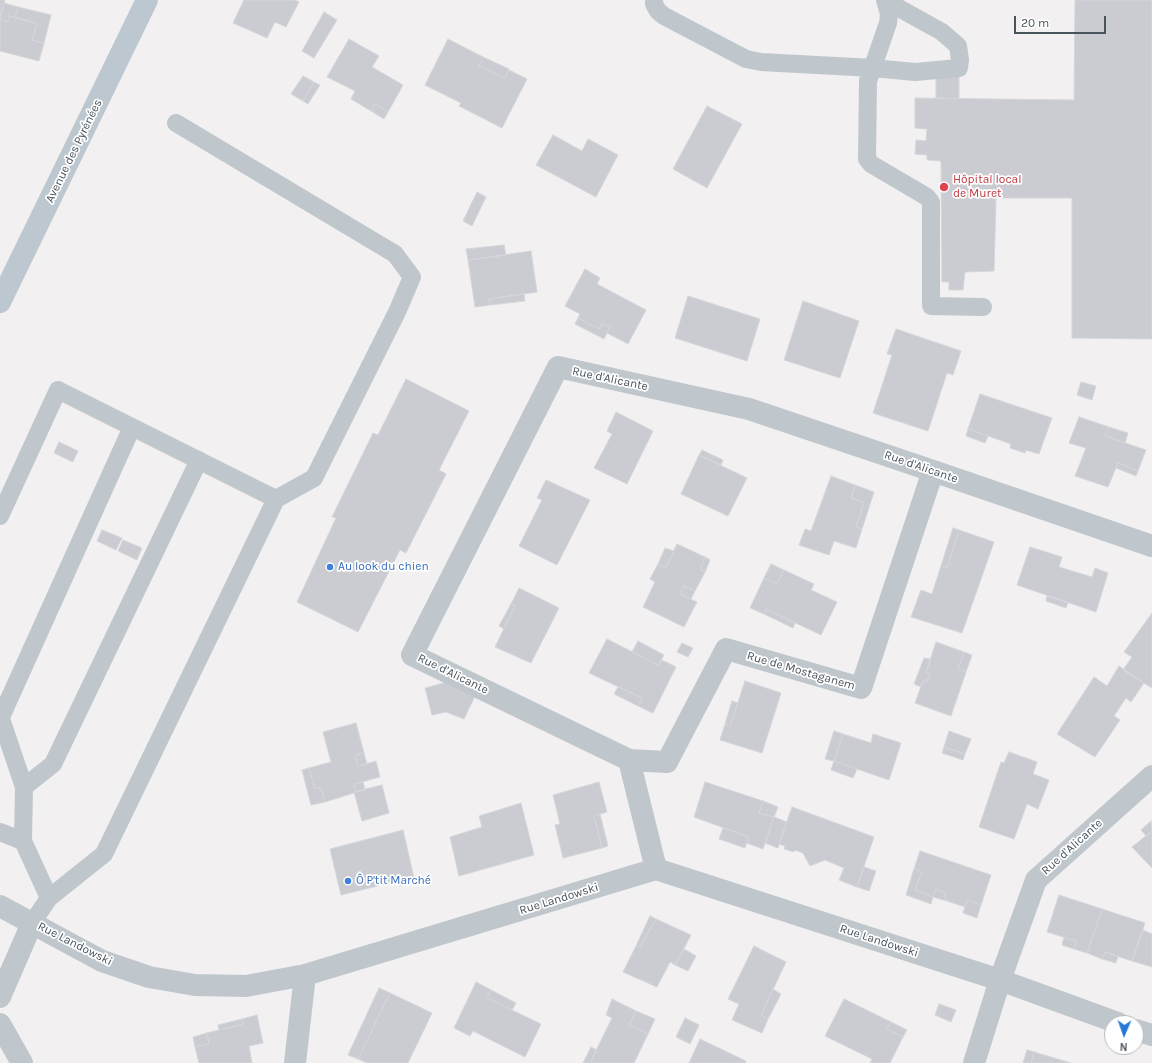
<!DOCTYPE html>
<meta charset="utf-8">
<style>
body{margin:0}
#map{position:relative;width:1152px;height:1063px;overflow:hidden;background:#f2f0f0;font-family:Karla,sans-serif}
canvas{display:block}
.north{position:absolute;left:1104px;top:1015px;width:40px;height:40px;box-sizing:border-box;background:#fff;border:1px solid #b6babe;border-radius:50%;rotate:182deg;font-size:11px;font-weight:700;line-height:16px;text-align:center;color:#49535c}
.north::after{content:'';display:block;margin:auto;width:14px;height:18px;background:#2678d5;clip-path:polygon(50% 0,100% 100%,50% 72%,0 100%)}
.scale{position:absolute;left:1014px;top:16px;width:92px;height:18px;box-sizing:border-box;border:2px solid #49535c;border-top:0;padding-left:5px;font-size:12px;line-height:14px;white-space:nowrap;color:#49535c;-webkit-text-stroke:3px #fff;paint-order:stroke}
</style>
<div id="map">
<canvas width="1152" height="1063"></canvas>
<div class="north">N</div>
<div class="scale">20 m</div>
</div>
<script>
const ctx = document.querySelector('canvas').getContext('2d');
ctx.lineJoin = 'round';
function paint(path, color) { ctx.fillStyle = color; ctx.fill(path, 'evenodd'); }
const shape = rows => new Path2D(rows.map(r => 'M' + r).join(''));
function trace(path, color, width, dash) { ctx.strokeStyle = color; ctx.lineWidth = width; ctx.lineCap = dash ? 'butt' : 'round'; ctx.setLineDash(dash || []); ctx.stroke(path); }
function drawText(font, color, halo, rows, align = 'center') {
  ctx.font = font + ' Karla,sans-serif'; ctx.lineWidth = 3.5; ctx.setLineDash([]); ctx.textBaseline = 'middle'; ctx.strokeStyle = halo; ctx.fillStyle = color; for (const [text, x, y, turn = 0] of rows) {
    ctx.save(); ctx.translate(x, y); ctx.rotate((+turn || 0) * Math.PI / 180); ctx.textAlign = isNaN(turn) ? turn : align; if (halo) ctx.strokeText(text, 0, 0); ctx.fillText(text, 0, 0); ctx.restore();
  }
}
const building = shape([
 [0,0,5,0,0,17,0,0],
 [244,0,295,0,299,2,286,27,275,22,267,38,233,23,244,0],
 [1075,0,1152,0,1152,339,1072,338,1072,198,996,198,994,271,965,272,963,290,949,290,949,282,942,282,941,161,927,160,927,155,915,154,916,140,926,141,927,129,915,128,915,98,1074,100,1075,0],
 [4,3,18,7,15,18,9,16,8,22,0,19,4,3],
 [18,7,51,15,44,43,32,40,37,23,15,18,18,7],
 [324,12,337,20,314,58,302,51,324,12],
 [9,16,37,23,32,40,44,43,39,61,0,51,0,19,8,22,9,16],
 [349,39,379,56,372,67,403,85,388,112,375,104,371,111,351,99,355,91,327,77,349,39],
 [448,39,483,57,479,66,505,78,509,70,527,79,502,128,459,106,461,103,425,85,448,39],
 [483,57,509,69,505,78,479,66,483,57],
 [936,74,959,75,959,99,936,98,936,74],
 [303,76,314,82,303,101,291,94,303,76],
 [314,82,320,85,308,104,303,101,314,82],
 [375,104,388,112,384,119,371,111,375,104],
 [707,106,742,124,707,188,673,169,707,106],
 [553,135,582,151,588,139,618,155,596,197,536,165,553,135],
 [477,192,486,197,472,226,463,221,477,192],
 [504,245,506,255,468,260,466,249,504,245],
 [531,251,537,292,489,299,490,305,475,307,468,260,531,251],
 [585,269,600,278,597,284,646,310,628,344,607,333,610,327,602,323,599,329,578,318,580,314,565,306,585,269],
 [524,294,525,301,490,305,489,299,524,294],
 [688,296,760,319,747,361,675,338,688,296],
 [803,301,859,321,840,378,784,360,803,301],
 [578,318,599,329,602,323,610,327,604,339,575,324,578,318],
 [896,329,961,351,953,375,947,373,928,431,873,413,892,355,887,354,896,329],
 [406,379,469,411,439,470,446,474,406,553,400,550,358,632,297,602,336,518,332,517,373,433,378,435,406,379],
 [1081,382,1096,386,1092,400,1077,395,1081,382],
 [980,394,1052,418,1039,454,1026,450,1025,453,1010,448,1011,444,968,429,980,394],
 [616,412,653,431,627,484,594,468,612,434,607,431,616,412],
 [1079,417,1109,427,1105,436,1146,450,1138,471,1118,463,1108,487,1075,476,1086,448,1069,443,1079,417],
 [1109,427,1128,433,1125,443,1105,436,1109,427],
 [968,429,988,436,985,443,966,436,968,429],
 [59,442,78,451,73,462,54,453,59,442],
 [702,450,723,460,721,465,699,455,702,450],
 [699,455,747,478,728,516,681,494,699,455],
 [1118,463,1138,471,1136,476,1116,468,1118,463],
 [831,476,855,485,851,498,864,502,856,527,862,529,856,548,834,541,829,555,799,545,805,529,811,531,831,476],
 [546,480,590,500,557,565,519,546,542,500,537,498,546,480],
 [855,485,874,492,862,529,856,527,864,502,851,498,855,485],
 [953,528,959,530,947,568,941,566,953,528],
 [102,530,122,538,116,550,97,541,102,530],
 [959,530,994,542,962,633,911,617,921,590,932,594,941,566,947,568,959,530],
 [123,540,142,548,137,560,118,551,123,540],
 [677,544,705,557,700,569,705,572,695,591,684,586,680,594,697,602,684,627,643,607,655,582,650,579,658,564,666,568,677,544],
 [1030,547,1062,557,1059,567,1092,577,1095,568,1108,573,1096,612,1017,585,1030,547],
 [665,548,674,551,666,568,658,564,665,548],
 [705,557,710,560,705,572,700,569,705,557],
 [771,564,784,570,777,584,764,578,771,564],
 [784,570,814,584,811,590,837,602,821,635,766,609,764,614,750,608,764,578,777,584,784,570],
 [684,586,695,591,691,599,680,594,684,586],
 [519,588,559,608,531,663,495,647,515,606,511,604,519,588],
 [1047,596,1068,603,1066,608,1046,601,1047,596],
 [511,604,515,606,504,629,499,626,511,604],
 [766,609,795,623,793,628,764,614,766,609],
 [1152,613,1152,688,1123,670,1132,657,1124,652,1152,613],
 [607,639,658,665,662,660,676,667,653,713,638,706,642,698,589,673,607,639],
 [638,641,664,655,658,665,632,652,638,641],
 [936,642,964,652,958,669,966,672,951,716,915,703,923,681,927,682,930,674,926,673,936,642],
 [682,643,693,648,688,657,677,652,682,643],
 [964,652,972,655,966,672,958,669,964,652],
 [924,658,930,659,926,673,930,674,927,682,923,681,921,687,914,684,924,658],
 [1119,666,1144,683,1131,702,1126,698,1114,716,1120,720,1095,757,1057,734,1094,677,1107,686,1119,666],
 [451,681,476,694,464,719,446,712,432,715,425,688,451,681],
 [745,681,781,693,762,753,720,740,725,724,730,726,745,681],
 [618,687,642,698,638,706,614,694,618,687],
 [732,701,738,703,730,726,725,724,732,701],
 [356,723,364,753,355,755,358,766,376,761,380,777,354,784,356,792,354,793,325,802,321,787,315,789,309,768,331,762,323,732,356,723],
 [834,731,843,734,834,761,825,759,834,731],
 [949,731,971,739,965,754,944,747,949,731],
 [843,734,871,743,873,734,901,743,889,780,834,761,843,734],
 [944,747,965,754,963,760,942,753,944,747],
 [1009,752,1037,762,1033,774,1049,780,1038,809,1027,804,1014,839,979,827,1001,762,1004,763,1009,752],
 [364,753,367,764,358,766,355,755,364,753],
 [834,761,857,769,853,778,831,770,834,761],
 [309,768,315,789,321,787,325,802,311,805,302,770,309,768],
 [363,782,365,790,356,792,354,784,363,782],
 [599,782,607,812,594,816,602,848,563,858,555,825,560,824,553,795,599,782],
 [705,782,763,801,759,813,774,817,763,849,747,843,749,837,694,817,705,782],
 [382,785,389,813,362,821,354,792,382,785],
 [763,801,778,807,774,817,759,813,763,801],
 [521,803,534,855,459,876,450,837,482,827,479,816,521,803],
 [792,807,874,837,857,887,839,880,844,868,825,860,810,866,803,853,794,850,794,852,784,849,785,846,779,844,792,807],
 [600,814,608,846,602,848,594,816,600,814],
 [774,817,787,822,778,848,765,843,774,817],
 [1151,821,1152,831,1146,836,1141,830,1151,821],
 [723,828,749,837,745,848,719,839,723,828],
 [403,830,415,882,399,886,398,881,341,895,330,849,403,830],
 [1152,831,1152,868,1132,847,1152,831],
 [920,851,991,875,981,905,967,900,965,907,947,901,944,892,936,889,933,897,915,890,922,872,914,869,920,851],
 [864,867,876,871,869,891,857,887,864,867],
 [914,869,922,872,915,890,933,897,931,904,906,895,914,869],
 [936,889,944,892,947,901,933,897,936,889],
 [1059,895,1102,909,1087,953,1074,949,1076,941,1047,932,1059,895],
 [967,900,981,905,977,918,963,913,967,900],
 [1102,909,1145,923,1132,961,1105,952,1102,959,1087,953,1102,909],
 [650,916,656,919,640,947,636,946,650,916],
 [656,919,691,935,675,965,670,962,657,987,623,972,636,946,640,947,656,919],
 [1143,930,1152,934,1152,967,1132,961,1143,930],
 [1064,937,1076,941,1074,949,1062,945,1064,937],
 [754,946,786,962,761,1015,768,1019,762,1033,732,1020,739,1004,728,999,754,946],
 [684,949,696,956,688,971,675,965,684,949],
 [1105,952,1118,956,1116,963,1102,959,1105,952],
 [476,982,491,990,487,998,541,1024,525,1057,473,1031,470,1036,454,1028,476,982],
 [379,988,390,993,358,1059,348,1055,379,988],
 [773,989,781,994,768,1019,761,1015,773,989],
 [491,990,516,1003,512,1010,487,998,491,990],
 [390,993,432,1013,408,1063,367,1063,358,1059,390,993],
 [612,999,636,1011,629,1025,648,1034,634,1063,590,1063,612,1018,606,1015,612,999],
 [844,999,891,1022,887,1029,903,1037,890,1063,870,1063,872,1059,825,1036,844,999],
 [939,1004,956,1010,951,1022,935,1015,939,1004],
 [636,1011,655,1019,648,1034,629,1025,636,1011],
 [257,1015,263,1043,249,1046,252,1063,199,1063,195,1047,209,1044,207,1033,243,1024,242,1019,257,1015],
 [685,1018,699,1025,690,1044,676,1037,685,1018],
 [242,1019,243,1024,219,1030,218,1025,242,1019],
 [891,1022,907,1030,903,1037,887,1029,891,1022],
 [207,1033,209,1044,195,1047,193,1037,207,1033],
 [700,1039,746,1061,745,1063,689,1063,700,1039],
 [591,1047,597,1050,590,1063,583,1063,591,1047],
 [1027,1050,1034,1052,1031,1063,1023,1063,1027,1050],
 [1034,1052,1071,1063,1031,1063,1034,1052]
]);
const lane = shape([
 [654,0,654,4,658,11,664,16,746,59,761,62,873,68,915,72,959,68,960,60,958,46,942,32,886,1],
 [885,0,889,14,888,23,868,81,867,159,871,164,927,197,931,202,931,306,983,307],
 [0,516,58,390,276,499],
 [0,716,24,787,23,841,49,898],
 [1,717,132,427],
 [24,787,53,764,199,460],
 [0,832,23,841],
 [32,923,49,898,104,854,276,499,314,478,397,312,412,277,395,254,176,123]
]);
const street = shape([
 [933,471,861,688,726,649,667,762,629,760,412,655,558,367,749,409,933,471,1152,546],
 [629,760,656,869],
 [0,906,102,961,149,977,195,985,246,986,305,975,656,869,1000,980,1118,1023],
 [0,997,32,923],
 [0,1024,22,1063],
 [1136,1030,1152,1035],
 [295,1063,305,975],
 [974,1063,1000,980,1036,880,1152,776]
]);
const secondary = shape([
 [0,302,147,0]
]);
const markers = [
 [944,187,5,"#e0444e"],
 [330,567,4,"#3f7fe0"],
 [348,881,4,"#3f7fe0"]
];
const streetNames = [
 ["Avenue des Pyrénées",74,151,-64],
 ["Rue d'Alicante",610,379,12],
 ["Rue d'Alicante",921,467,19],
 ["Rue de Mostaganem",801,671,16],
 ["Rue d'Alicante",453,674,26],
 ["Rue d'Alicante",1072,847,-42],
 ["Rue Landowski",559,899,-17],
 ["Rue Landowski",879,941,18],
 ["Rue Landowski",75,944,27]
];
const healthNames = [
 ["Hôpital local",953,180],
 ["de Muret",953,194]
];
const shopNames = [
 ["Au look du chien",338,567],
 ["Ô P'tit Marché",356,881]
];
paint(building, '#caccd2');
trace(building, '#d4d6db', 1);
trace(lane, '#bfc7cd', 18);
trace(street, '#bfc7cd', 22);
trace(secondary, '#bdc7d0', 22);
for (const [x, y, r, color] of markers) { const dot = new Path2D(); dot.arc(x, y, r, 0, 2 * Math.PI); ctx.fillStyle = color; ctx.fill(dot); trace(dot, '#fff', 1.5); }
drawText('12px', '#49535c', '#fff', streetNames);
drawText('12px', '#be3a42', '#fff', healthNames, 'left');
drawText('12px', '#366cbe', '#fff', shopNames, 'left');
</script>
